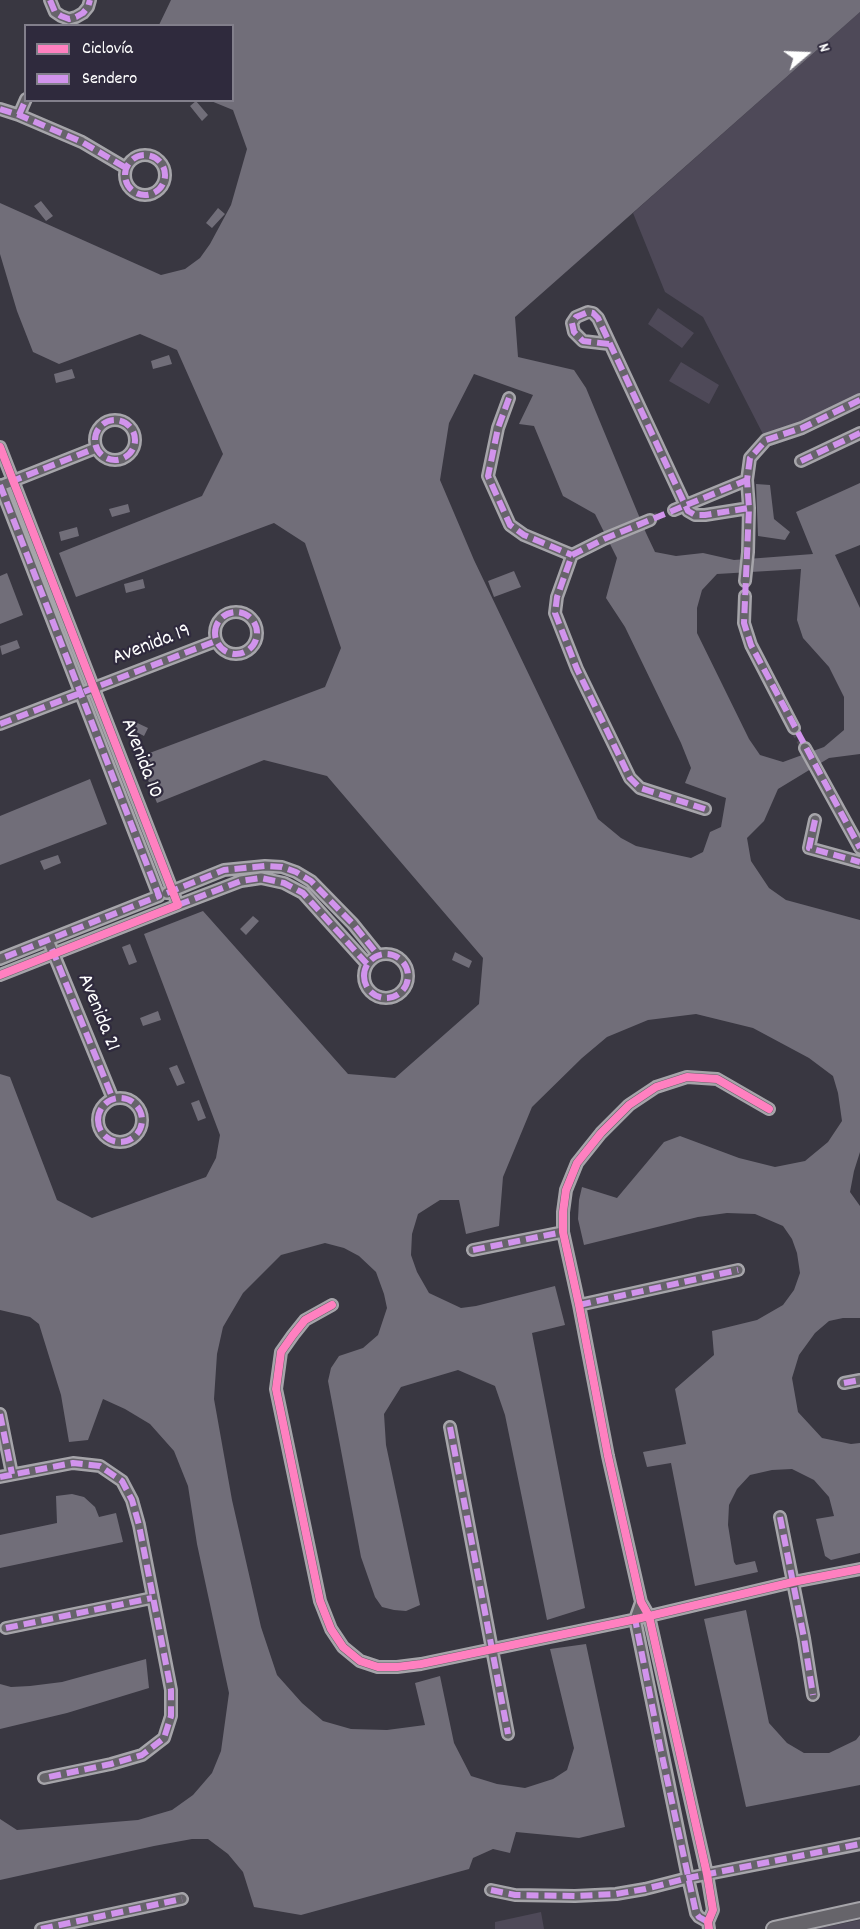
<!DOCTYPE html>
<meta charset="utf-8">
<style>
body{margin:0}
#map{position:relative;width:860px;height:1929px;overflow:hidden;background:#393741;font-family:Dekko,sans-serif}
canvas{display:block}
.legend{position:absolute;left:24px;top:24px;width:210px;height:78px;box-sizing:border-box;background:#2f2a3d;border:2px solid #827f8b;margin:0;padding:8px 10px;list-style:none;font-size:18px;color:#fff}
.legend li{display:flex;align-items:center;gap:12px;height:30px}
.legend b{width:30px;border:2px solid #827f8b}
.north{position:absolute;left:776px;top:24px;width:60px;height:60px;-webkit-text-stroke:4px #2f2a3d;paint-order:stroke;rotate:71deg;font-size:16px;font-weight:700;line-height:24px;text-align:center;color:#fff}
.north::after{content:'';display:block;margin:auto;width:21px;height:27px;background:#fff;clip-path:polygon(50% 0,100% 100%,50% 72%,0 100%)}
</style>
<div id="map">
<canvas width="860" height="1929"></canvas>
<ul class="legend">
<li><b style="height:8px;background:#ff80c0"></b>Ciclovía</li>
<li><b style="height:8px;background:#d193ec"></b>Sendero</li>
</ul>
<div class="north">N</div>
</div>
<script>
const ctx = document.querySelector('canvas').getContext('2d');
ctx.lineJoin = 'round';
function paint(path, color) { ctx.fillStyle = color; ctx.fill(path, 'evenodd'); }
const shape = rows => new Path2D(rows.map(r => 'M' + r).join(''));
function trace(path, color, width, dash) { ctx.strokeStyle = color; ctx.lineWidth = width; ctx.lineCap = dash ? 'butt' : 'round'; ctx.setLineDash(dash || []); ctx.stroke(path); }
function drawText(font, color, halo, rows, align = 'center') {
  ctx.font = font + ' Dekko,sans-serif'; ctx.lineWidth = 4.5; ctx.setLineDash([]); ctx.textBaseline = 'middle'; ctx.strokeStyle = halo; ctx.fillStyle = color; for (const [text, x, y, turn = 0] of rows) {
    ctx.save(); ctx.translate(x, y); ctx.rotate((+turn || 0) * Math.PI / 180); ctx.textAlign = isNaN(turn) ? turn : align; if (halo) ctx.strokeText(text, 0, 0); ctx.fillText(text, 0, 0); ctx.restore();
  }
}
const green = shape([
 [860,12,860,400,766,440,703,317,665,292,633,213],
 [658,308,694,333,682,348,648,324],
 [681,362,719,385,709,404,669,381],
 [541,1912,544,1929,495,1929,495,1922],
 [860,1920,860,1929,815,1929]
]);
const water = shape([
 [171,0,860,0,860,12,515,317,518,357,574,370,586,388,646,533,655,552,676,556,703,553,734,560,813,554,796,512,860,483,860,545,835,555,860,608,860,754,829,758,778,789,764,821,747,838,751,861,769,888,786,900,860,920,860,1152,854,1171,850,1192,860,1206,860,1318,843,1318,829,1321,815,1333,799,1355,792,1378,798,1412,822,1438,851,1444,860,1443,860,1553,831,1560,825,1556,816,1519,834,1516,829,1497,814,1480,792,1469,772,1470,750,1475,737,1489,729,1505,728,1525,734,1562,736,1565,755,1561,758,1572,695,1586,671,1463,647,1467,643,1452,686,1444,675,1389,714,1355,712,1331,757,1320,783,1305,794,1290,800,1273,797,1253,792,1239,783,1226,755,1214,727,1213,698,1217,584,1245,578,1219,579,1200,582,1187,617,1198,664,1142,680,1136,739,1158,775,1167,805,1161,828,1142,842,1121,838,1093,833,1076,809,1058,753,1028,696,1014,648,1020,607,1037,582,1058,532,1107,503,1177,499,1226,466,1234,459,1200,440,1200,418,1214,412,1234,411,1255,417,1272,429,1293,461,1308,476,1306,555,1286,565,1325,532,1333,585,1608,547,1620,505,1415,495,1386,458,1370,401,1387,384,1414,386,1445,420,1605,406,1611,394,1610,382,1607,375,1597,361,1557,328,1381,331,1368,339,1356,363,1348,378,1335,387,1308,384,1294,376,1272,359,1256,344,1248,325,1243,281,1255,243,1293,223,1327,217,1354,214,1399,232,1500,261,1627,277,1675,302,1703,323,1721,351,1729,387,1730,425,1725,415,1683,440,1676,454,1743,471,1776,497,1784,525,1788,553,1779,567,1770,574,1748,550,1649,586,1644,625,1827,579,1838,516,1832,510,1853,493,1849,473,1858,469,1869,301,1915,254,1907,243,1872,228,1854,208,1839,192,1839,154,1846,0,1880,0,1819,17,1830,138,1820,172,1810,193,1795,212,1773,221,1751,229,1693,197,1544,188,1486,174,1451,150,1424,125,1409,103,1399,88,1440,69,1442,61,1395,39,1324,30,1317,0,1310,0,1074,10,1077,57,1200,92,1218,206,1177,216,1158,220,1135,144,934,203,911,348,1074,395,1078,479,1004,483,958,327,776,264,760,157,803,139,757,325,687,341,648,305,543,274,523,76,597,59,553,202,496,223,454,177,350,140,334,59,364,33,352,17,311,0,254,0,203,161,275,185,269,200,258,210,244,231,205,247,149,233,110,211,101,232,100,232,26,159,25],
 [474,374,533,395,519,424,534,426,563,496,595,514,617,558,606,598,625,627,681,743,691,768,685,783,726,798,721,827,710,832,703,852,691,858,636,846,621,838,598,819,474,560,440,480,449,423],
 [801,569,797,620,803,638,829,667,844,697,844,730,824,747,783,762,760,755,749,739,697,633,697,608,702,590,717,574],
 [196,101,208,115,202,121,190,106],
 [41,201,53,216,46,221,34,206],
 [218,208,225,214,212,228,206,223],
 [169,355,172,364,153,369,151,361],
 [72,369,75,378,56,383,54,374],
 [756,484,770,485,774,519,790,532,785,540,758,536],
 [128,504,130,512,112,517,109,509],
 [77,527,79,536,61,541,59,532],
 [514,571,521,587,494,597,488,581],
 [7,573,23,615,0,624,0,576],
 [143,579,145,588,126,593,124,584],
 [17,640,20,648,2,655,0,646],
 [131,720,148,728,144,736,127,727],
 [90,779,107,824,0,865,0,816],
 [58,855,61,863,44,870,40,861],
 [253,916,259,921,246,935,240,929],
 [130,944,137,962,129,965,122,947],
 [455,952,472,961,469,968,452,960],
 [158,1011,161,1020,143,1026,140,1018],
 [177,1065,185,1083,177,1086,169,1068],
 [199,1100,206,1118,198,1121,191,1103],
 [72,1494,84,1497,95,1507,99,1517,116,1513,123,1542,0,1568,0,1535,57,1523,56,1496],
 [746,1610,769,1723,787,1743,804,1753,829,1753,856,1740,860,1735,860,1785,746,1807,704,1619],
 [146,1659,149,1688,67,1713,0,1729,0,1684,11,1687,30,1686,62,1682]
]);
const minorTunnel = shape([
 [650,520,663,514],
 [794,728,805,748]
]);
const minor = shape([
 [50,0,55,12,61,16,69,19,76,17,83,13,88,7,90,0],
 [0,109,19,115,82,142,126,168],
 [19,115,26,99],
 '125 175a20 20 0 1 1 40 0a20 20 0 1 1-40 0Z',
 [609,344,583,341,574,332,572,323,576,317,588,312,593,313,598,318,688,511,695,515,705,515,749,508],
 [509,398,498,428,488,476,510,525,524,535,572,555],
 '95 440a20 20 0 1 1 40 0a20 20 0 1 1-40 0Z',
 [0,447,178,905,0,975],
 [801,461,860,433],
 [0,485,159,896,0,959],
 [0,486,96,448],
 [674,510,747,480],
 [650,520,604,539,572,555,557,597,555,613,577,669,630,778,640,788,705,809],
 [745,581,748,552,749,508,747,480,750,458,766,440,802,428,860,400],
 [745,596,744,623,751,645,794,728],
 '215 633a21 21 0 1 1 42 0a21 21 0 1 1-42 0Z',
 [0,724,216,641],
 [805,748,860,848],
 [815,820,809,848,860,862],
 [167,893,224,870,265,866,282,867,296,872,311,881,353,924,378,955],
 [178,905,241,881,261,878,284,883,303,893,367,964],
 [48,940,113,1099],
 '364 976a22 22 0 1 1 44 0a22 22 0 1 1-44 0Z',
 '98 1120a22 22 0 1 1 44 0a22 22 0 1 1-44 0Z',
 [473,1250,563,1232],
 [332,1305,305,1320,293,1335,281,1352,276,1389,320,1601,331,1629,343,1647,360,1661,378,1667,397,1667,421,1664,641,1618,793,1582,860,1569],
 [579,1305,738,1270],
 [844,1383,860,1380],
 [0,1414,12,1474],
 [450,1427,508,1734],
 [0,1477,73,1463,100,1466,122,1481,132,1500,139,1525,171,1690,171,1716,164,1738,142,1755,111,1764,44,1778],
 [780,1517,804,1638,813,1695],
 [641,1602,635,1619,688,1878,696,1913,699,1917,708,1922],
 [6,1628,152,1598],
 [491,1890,515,1895,575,1896,616,1894,645,1889,688,1878,860,1844],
 [41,1929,182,1899],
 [709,1929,708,1922,713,1910,707,1874,649,1616,641,1602,608,1456,579,1305,563,1232,563,1212,566,1190,577,1163,601,1133,629,1105,656,1087,687,1077,717,1079,769,1109]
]);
const secondary = shape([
 [774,1929,860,1910]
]);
const quiet = shape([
 [50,0,55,12,61,16,69,19,76,17,83,13,88,7,90,0],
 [0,109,19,115,82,142,126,168],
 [19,115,26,99],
 '125 175a20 20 0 1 1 40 0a20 20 0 1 1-40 0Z',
 [609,344,583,341,574,332,572,323,576,317,588,312,593,313,598,318,688,511,695,515,705,515,749,508],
 [509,398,498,428,488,476,510,525,524,535,572,555],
 [860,400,802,428,766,440,750,458,747,480,749,508,744,623,751,645,860,848],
 '95 440a20 20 0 1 1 40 0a20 20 0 1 1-40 0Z',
 [801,461,860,433],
 [10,482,96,448],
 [0,485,159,896,0,959],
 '215 633a21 21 0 1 1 42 0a21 21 0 1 1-42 0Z',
 [0,724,216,641],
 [705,809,640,788,630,778,577,669,555,613,557,597,572,555,604,539,747,480],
 [815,820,809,848,860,862],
 [167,893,224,870,265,866,282,867,296,872,311,881,353,924,378,955],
 [178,905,241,881,261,878,284,883,303,893,367,964],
 [52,949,113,1099],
 '364 976a22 22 0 1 1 44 0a22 22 0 1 1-44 0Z',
 '98 1120a22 22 0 1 1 44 0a22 22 0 1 1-44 0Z',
 [473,1250,563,1232],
 [579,1305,738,1270],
 [844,1383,860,1380],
 [0,1414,12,1474],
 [450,1427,508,1734],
 [0,1477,73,1463,100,1466,122,1481,132,1500,139,1525,171,1690,171,1716,164,1738,142,1755,111,1764,44,1778],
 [780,1517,804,1638,813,1695],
 [636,1616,635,1619,661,1751,696,1913,699,1917,708,1922],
 [6,1628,152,1598],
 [491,1890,515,1895,575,1896,616,1894,645,1889,688,1878,860,1844],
 [41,1929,182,1899]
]);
const cycleway = shape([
 [0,447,178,905,0,975],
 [332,1305,305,1320,293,1335,281,1352,276,1389,320,1601,331,1629,343,1647,360,1661,378,1667,397,1667,421,1664,641,1618,793,1582,860,1569],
 [709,1929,708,1922,713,1910,707,1874,649,1616,641,1602,608,1456,579,1305,563,1232,563,1212,566,1190,577,1163,601,1133,629,1105,656,1087,687,1077,717,1079,769,1109]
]);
const streetNames = [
 ["Avenida 19",152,646,-21],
 ["Avenida 10",140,759,69],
 ["Avenida 21",97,1013,68]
];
paint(green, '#4e4958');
paint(water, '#716e79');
trace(minorTunnel, '#4d4b54', 9, [9, 4.5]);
trace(minor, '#a6a5aa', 14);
trace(secondary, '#a6a5aa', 18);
trace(minor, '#66646a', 9);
trace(secondary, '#66646a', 14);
trace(quiet, '#d193ec', 6, [12, 6]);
trace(cycleway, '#ff80c0', 8);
drawText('21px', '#fff', '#2f2a3d', streetNames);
</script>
